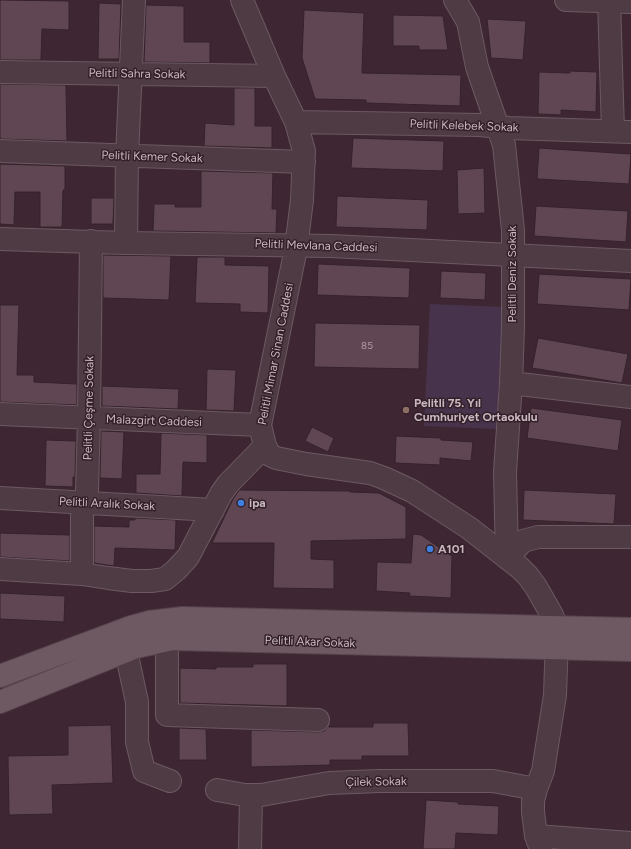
<!DOCTYPE html>
<meta charset="utf-8">
<style>
body{margin:0}
canvas{display:block;background:#3e2732}
</style>
<canvas width="631" height="849"></canvas>
<script>
const ctx = document.querySelector('canvas').getContext('2d');
ctx.lineJoin = 'round';
function paint(path, color) { ctx.fillStyle = color; ctx.fill(path, 'evenodd'); }
const shape = rows => new Path2D(rows.map(r => 'M' + r).join(''));
function trace(path, color, width, dash) { ctx.strokeStyle = color; ctx.lineWidth = width; ctx.lineCap = dash ? 'butt' : 'round'; ctx.setLineDash(dash || []); ctx.stroke(path); }
function drawText(font, color, halo, rows, align = 'center') {
  ctx.font = font + ' Figtree,sans-serif'; ctx.lineWidth = 3; ctx.setLineDash([]); ctx.textBaseline = 'middle'; ctx.strokeStyle = halo; ctx.fillStyle = color; for (const [text, x, y, turn = 0] of rows) {
    ctx.save(); ctx.translate(x, y); ctx.rotate((+turn || 0) * Math.PI / 180); ctx.textAlign = isNaN(turn) ? turn : align; if (halo) ctx.strokeText(text, 0, 0); ctx.fillText(text, 0, 0); ctx.restore();
  }
}
const green = shape([
 [430,304,504,307,496,429,424,426]
]);
const building = shape([
 [0,0,69,1,69,30,42,29,41,60,0,60,0,0],
 [99,3,121,4,119,59,98,59,99,3],
 [146,5,184,6,184,42,210,42,210,63,144,62,146,5],
 [304,10,364,13,362,73,461,75,460,106,366,103,366,100,315,99,302,58,304,10],
 [393,15,443,16,448,50,419,50,419,46,393,46,393,15],
 [487,19,526,21,523,60,491,58,487,19],
 [570,71,597,72,596,112,561,110,561,115,538,114,539,72,570,73,570,71],
 [0,84,66,85,67,141,0,139,0,84],
 [234,88,255,88,255,126,272,126,272,148,204,146,205,123,234,125,234,88],
 [353,138,444,141,443,171,351,168,353,138],
 [539,148,631,154,629,184,537,179,539,148],
 [0,164,65,166,65,190,63,190,62,227,40,227,40,192,15,192,14,225,0,224,0,164],
 [484,168,485,213,458,214,457,170,484,168],
 [201,171,273,173,272,209,277,209,276,233,153,231,154,204,175,204,175,207,201,207,201,171],
 [337,196,428,200,427,230,336,227,337,196],
 [91,198,114,198,113,224,91,224,91,198],
 [536,206,628,211,626,242,534,236,536,206],
 [103,255,171,256,169,300,103,298,103,255],
 [197,257,225,257,225,265,269,266,268,313,240,312,240,304,195,303,197,257],
 [318,264,410,268,409,298,317,295,318,264],
 [441,271,486,273,485,300,440,298,441,271],
 [539,274,631,279,629,310,537,304,539,274],
 [0,305,19,305,17,375,34,375,34,382,77,384,77,405,0,402,0,305],
 [315,323,420,325,419,369,314,367,315,323],
 [538,338,628,354,622,383,532,368,538,338],
 [207,369,236,370,234,411,206,410,207,369],
 [102,386,179,389,178,409,102,406,102,386],
 [531,408,622,420,618,451,527,438,531,408],
 [312,427,334,438,328,452,305,441,312,427],
 [101,431,124,432,122,479,100,478,101,431],
 [161,433,207,435,207,463,183,462,182,496,136,493,136,474,160,474,161,433],
 [396,436,441,438,441,440,473,442,471,461,440,458,440,465,395,463,396,436],
 [46,440,76,441,75,477,73,477,73,487,45,486,46,440],
 [239,490,350,491,350,492,379,493,406,507,406,539,311,541,311,559,334,560,334,589,273,588,274,543,212,543,232,501,239,490],
 [524,490,616,494,614,524,523,520,524,490],
 [135,518,176,520,175,550,115,548,114,566,94,563,94,526,129,527,129,520,135,520,135,518],
 [0,533,70,535,70,561,0,557,0,533],
 [413,534,421,535,452,556,451,598,409,596,410,593,376,591,377,562,411,563,413,534],
 [0,593,65,596,64,622,0,619,0,593],
 [253,664,287,664,287,706,180,703,180,668,216,669,216,667,253,667,253,664],
 [373,723,408,723,409,756,362,756,362,760,330,760,330,765,251,767,251,730,318,732,324,731,329,726,329,727,373,727,373,723],
 [111,725,113,783,52,785,53,814,9,815,8,756,68,755,68,726,111,725],
 [179,728,206,729,207,760,179,760,179,728],
 [426,800,458,802,458,804,499,806,498,835,456,833,455,849,423,849,426,800]
]);
const minor = shape([
 [242,0,274,76,296,122,304,151,302,200,296,248,260,425,265,446,270,455,276,458,306,464,370,473,384,478,412,491,469,528,520,568,528,576,536,587,552,615,556,626,557,637,555,695,543,771,536,789,533,801,533,812,536,836,541,849],
 [455,0,468,22,477,67,504,145,513,230,513,327,511,383,505,472,507,558],
 [566,0,631,2],
 [609,1,613,131],
 [0,72,274,76],
 [296,122,480,125,509,128,631,132],
 [0,151,304,162],
 [0,239,126,243,331,246,631,261],
 [126,243,127,156,134,0],
 [511,383,631,397],
 [0,414,260,425],
 [0,498,213,510],
 [507,558,523,541,538,537,631,537],
 [0,569,82,574,108,578,132,581,151,581,165,579,176,570,188,557,221,494,228,484,265,446],
 [82,574,82,512,87,492,89,418,91,241],
 [167,640,167,715,318,720],
 [126,651,137,702,137,742,144,771,170,781],
 [217,790,245,795,261,795,329,783,380,781,493,781,536,789],
 [536,836,631,843],
 [250,849,251,795]
]);
const major = shape([
 [0,676,131,627,149,622,183,618,631,629],
 [0,702,136,647,173,639,631,650]
]);
const markers = [
 [406,410,4,"#8d6e63"],
 [241,503,4,"#3f7fe0"],
 [430,549,4,"#3f7fe0"]
];
const numberNames = [
 ["85",367,346]
];
const streetNames = [
 ["Pelitli Sahra Sokak",137,74,1],
 ["Pelitli Kelebek Sokak",464,126,2],
 ["Pelitli Kemer Sokak",152,157,2],
 ["Pelitli Mevlana Caddesi",316,246,2],
 ["Pelitli Deniz Sokak",512,274,-90],
 ["Pelitli Mimar Sinan Caddesi",276,354,-79],
 ["Pelitli Çeşme Sokak",89,408,-89],
 ["Malazgirt Caddesi",154,421,2],
 ["Pelitli Aralık Sokak",107,504,3],
 ["Pelitli Akar Sokak",310,642,2],
 ["Çilek Sokak",376,782,-1]
];
const poiNames = [
 ["Pelitli 75. Yıl",414,403],
 ["Cumhuriyet Ortaokulu",414,417],
 ["ipa",249,503],
 ["A101",438,549]
];
paint(green, '#47334b');
paint(building, '#604652');
trace(building, '#35222b', 1);
trace(minor, '#6c5962', 24);
trace(major, '#57444d', 24);
trace(minor, '#4e3b44', 22);
trace(major, '#6e5963', 22);
for (const [x, y, r, color] of markers) { const dot = new Path2D(); dot.arc(x, y, r, 0, 2 * Math.PI); ctx.fillStyle = color; ctx.fill(dot); trace(dot, '#332029', 1.5); }
drawText('10px', '#af9ba4', null, numberNames);
drawText('12px', '#c9b7bf', '#332029', streetNames);
drawText('bold 12px', '#c9b7bf', '#332029', poiNames, 'left');
</script>
